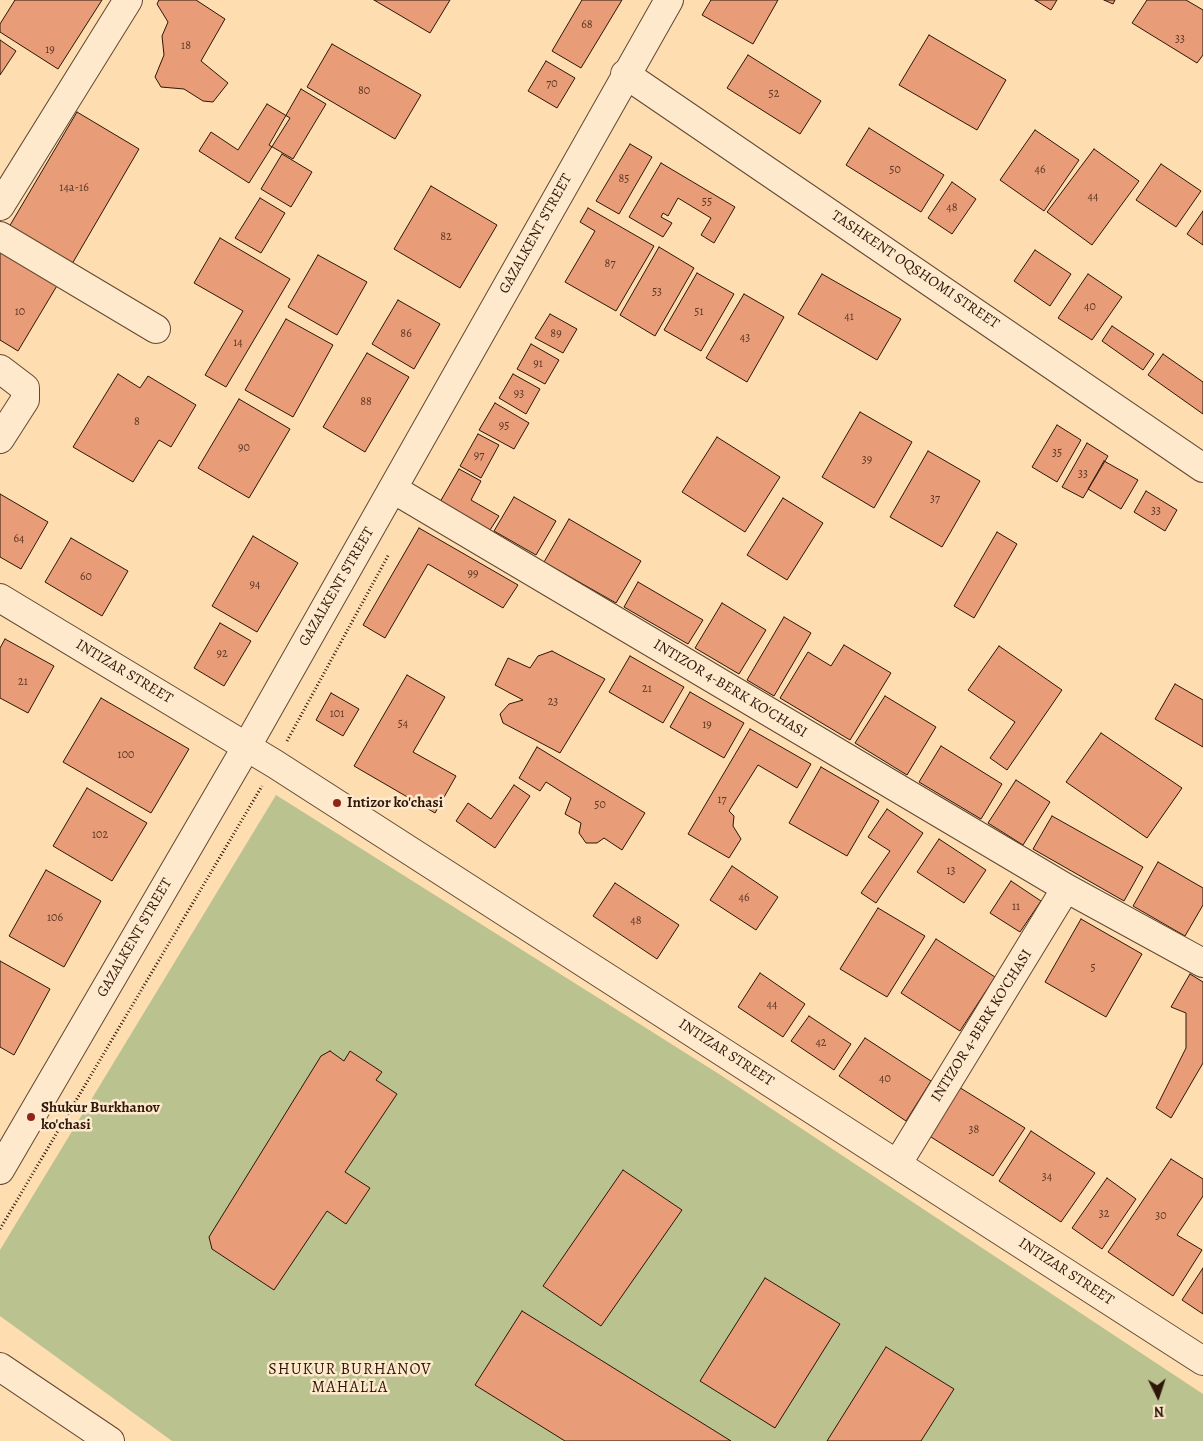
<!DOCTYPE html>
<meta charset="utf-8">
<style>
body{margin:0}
#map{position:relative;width:1203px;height:1441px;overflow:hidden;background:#feddb0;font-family:Alegreya,serif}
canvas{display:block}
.north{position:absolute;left:1133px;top:1371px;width:50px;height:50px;-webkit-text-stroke:4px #fee9cc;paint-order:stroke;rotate:176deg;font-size:14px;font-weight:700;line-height:20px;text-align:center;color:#2e1608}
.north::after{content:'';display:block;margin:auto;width:18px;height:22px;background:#2e1608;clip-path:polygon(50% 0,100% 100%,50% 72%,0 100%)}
</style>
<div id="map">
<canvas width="1203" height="1441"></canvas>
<div class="north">N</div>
</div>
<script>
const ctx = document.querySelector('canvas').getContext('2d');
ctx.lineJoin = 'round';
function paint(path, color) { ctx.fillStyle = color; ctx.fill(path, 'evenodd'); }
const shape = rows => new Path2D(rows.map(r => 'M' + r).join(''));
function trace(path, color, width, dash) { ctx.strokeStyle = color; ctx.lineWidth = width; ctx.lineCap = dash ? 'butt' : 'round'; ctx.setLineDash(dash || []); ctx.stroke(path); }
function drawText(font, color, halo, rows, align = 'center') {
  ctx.font = font + ' Alegreya,serif'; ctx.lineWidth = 5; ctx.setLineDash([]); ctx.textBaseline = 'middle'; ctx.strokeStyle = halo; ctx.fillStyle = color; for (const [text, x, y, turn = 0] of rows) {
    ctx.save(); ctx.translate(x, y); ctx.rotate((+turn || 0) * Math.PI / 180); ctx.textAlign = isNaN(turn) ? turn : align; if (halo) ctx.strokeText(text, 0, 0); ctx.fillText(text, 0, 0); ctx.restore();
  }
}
const green = shape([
 [276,795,719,1074,1203,1394,1203,1441,172,1441,0,1316,0,1250]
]);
const building = shape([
 [15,0,102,0,58,69,0,32,0,24,15,0],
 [159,0,196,0,225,19,201,61,228,83,213,102,203,101,184,89,161,87,155,77,164,55,162,36,168,22,157,4,159,0],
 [374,0,450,0,430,33,374,0],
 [582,0,622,0,581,68,552,51,582,0],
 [711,0,778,0,753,44,702,15,711,0],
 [1035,0,1057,0,1051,10,1035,0],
 [1104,0,1115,0,1113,4,1104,0],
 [1147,0,1186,0,1203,10,1203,55,1197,63,1132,23,1147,0],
 [929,35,1006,80,977,130,899,85,929,35],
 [0,40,16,51,0,75,0,40],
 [332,44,421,95,395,139,307,87,332,44],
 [748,55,821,101,800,134,727,88,748,55],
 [546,61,575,78,557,108,528,91,546,61],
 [301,89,326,104,293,159,269,145,301,89],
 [267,104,290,118,249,183,199,151,211,132,238,150,267,104],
 [77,112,139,149,72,264,9,227,77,112],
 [869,128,944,175,921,212,846,165,869,128],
 [1035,130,1079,160,1044,211,1000,180,1035,130],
 [630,144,652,157,619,214,596,201,630,144],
 [1094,149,1139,181,1092,245,1047,212,1094,149],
 [282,154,312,172,291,207,261,189,282,154],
 [661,163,735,207,714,243,701,235,711,218,678,198,668,216,663,213,661,217,672,223,663,237,629,217,661,163],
 [1161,164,1201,191,1176,227,1136,200,1161,164],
 [952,182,976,199,952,234,928,218,952,182],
 [431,186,497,225,460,288,394,249,431,186],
 [260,198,285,213,261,253,235,238,260,198],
 [588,208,654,246,616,311,565,282,595,231,580,222,588,208],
 [1203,211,1203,245,1187,234,1203,211],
 [220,238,290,279,226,387,205,375,243,311,194,283,220,238],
 [659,247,694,268,655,336,620,315,659,247],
 [0,250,58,284,18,351,0,340,0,250],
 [1035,250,1071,274,1050,306,1014,281,1035,250],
 [318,255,367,282,337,335,288,307,318,255],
 [697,273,734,294,701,351,664,330,697,273],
 [822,274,901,319,877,360,798,314,822,274],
 [1088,274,1122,297,1092,340,1058,318,1088,274],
 [744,294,784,317,747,382,706,358,744,294],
 [398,300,440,324,414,369,372,344,398,300],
 [550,314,577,329,563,353,535,338,550,314],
 [286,319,333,345,293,417,245,390,286,319],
 [1112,326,1154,354,1143,370,1102,341,1112,326],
 [531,344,559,360,545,384,517,369,531,344],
 [367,353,409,377,365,452,323,427,367,353],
 [1163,354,1203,382,1203,414,1148,375,1163,354],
 [118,374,140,388,148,376,196,405,171,447,159,440,133,482,73,447,118,374],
 [513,374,540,389,526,414,499,398,513,374],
 [239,399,290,429,249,498,198,468,239,399],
 [495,403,529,423,514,449,479,430,495,403],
 [860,412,912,442,874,508,822,477,860,412],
 [1057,425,1081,440,1057,482,1032,467,1057,425],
 [478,434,499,445,481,478,460,466,478,434],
 [717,437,780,477,745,532,682,492,717,437],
 [1087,443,1108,456,1083,498,1062,487,1087,443],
 [928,451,980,481,942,547,890,517,928,451],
 [1104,461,1138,480,1121,509,1088,489,1104,461],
 [459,469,481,481,471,500,499,516,490,530,440,502,459,469],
 [1146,491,1177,510,1165,531,1134,512,1146,491],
 [0,494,48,522,21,569,0,557,0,494],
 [514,497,556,521,536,555,494,531,514,497],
 [783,498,823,523,787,580,747,555,783,498],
 [569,519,641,561,616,603,544,562,569,519],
 [419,528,518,585,503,608,428,564,385,638,363,625,419,528],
 [997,532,1017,544,974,618,954,606,997,532],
 [253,536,298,563,257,632,212,606,253,536],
 [71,538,128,571,102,616,45,582,71,538],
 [638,582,703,620,688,644,624,607,638,582],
 [722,603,766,630,739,674,695,648,722,603],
 [784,617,811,633,774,696,747,680,784,617],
 [220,623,251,641,224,686,194,668,220,623],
 [5,639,54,666,28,713,0,698,0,648,5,639],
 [844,645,891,673,850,740,780,698,808,652,831,666,844,645],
 [999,646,1062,690,1007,770,990,758,1015,722,968,690,999,646],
 [552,651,605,679,560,753,503,723,500,714,509,704,523,700,495,685,508,658,530,668,538,656,552,651],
 [630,656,684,687,663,723,609,692,630,656],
 [407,675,445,697,413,752,456,776,435,813,354,766,407,675],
 [1175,684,1203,700,1203,747,1155,719,1175,684],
 [690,692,744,723,724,758,670,727,690,692],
 [331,693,359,709,343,736,316,720,331,693],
 [885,696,936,727,907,775,855,743,885,696],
 [101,698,189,749,151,813,63,762,101,698],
 [750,729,811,764,797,788,758,765,729,811,734,816,733,826,741,839,729,858,688,834,750,729],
 [1101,733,1182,788,1147,838,1066,782,1101,733],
 [941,746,1002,784,981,819,919,782,941,746],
 [537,747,645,813,622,850,604,838,597,843,586,843,579,833,581,823,565,814,571,798,546,782,540,791,519,778,537,747],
 [821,767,879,801,847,856,789,823,821,767],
 [1016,780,1050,802,1023,845,988,823,1016,780],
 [514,785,530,796,495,848,456,821,468,803,491,819,514,785],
 [87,788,147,823,112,881,53,846,87,788],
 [887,809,923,833,876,903,861,893,890,851,868,837,887,809],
 [1052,816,1143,867,1124,901,1033,849,1052,816],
 [939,839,986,870,964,903,917,872,939,839],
 [1158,862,1203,888,1203,905,1185,936,1133,906,1158,862],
 [732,866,778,897,756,930,710,900,732,866],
 [46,870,101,901,64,967,9,936,46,870],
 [1011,881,1041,901,1020,932,990,913,1011,881],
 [615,883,679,925,657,959,593,916,615,883],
 [878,908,925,936,887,997,840,969,878,908],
 [1081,919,1142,954,1106,1017,1045,982,1081,919],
 [936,939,995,977,960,1031,901,993,936,939],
 [0,961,50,989,14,1055,0,1047,0,961],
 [760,973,805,1004,783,1037,738,1007,760,973],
 [1190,974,1203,982,1203,1063,1171,1118,1156,1108,1186,1048,1186,1013,1171,1007,1190,974],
 [809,1016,851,1044,834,1070,791,1041,809,1016],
 [865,1038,931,1081,906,1121,839,1076,865,1038],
 [330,1051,344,1061,350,1051,382,1072,376,1080,397,1094,345,1172,370,1188,346,1224,327,1211,274,1290,212,1249,209,1237,321,1056,330,1051],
 [954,1084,1025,1128,993,1176,923,1132,954,1084],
 [1031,1131,1095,1173,1061,1222,999,1181,1031,1131],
 [1171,1159,1203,1179,1203,1196,1177,1235,1202,1250,1173,1296,1108,1252,1171,1159],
 [623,1170,682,1210,601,1326,543,1286,623,1170],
 [1107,1178,1136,1199,1102,1249,1072,1228,1107,1178],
 [1203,1268,1203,1314,1182,1300,1203,1268],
 [765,1278,840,1324,775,1428,700,1381,765,1278],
 [522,1311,731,1441,565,1441,475,1385,522,1311],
 [886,1347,954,1389,921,1441,827,1441,886,1347]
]);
const path = shape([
 [287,741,389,554],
 [0,1229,262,786]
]);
const minor = shape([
 [625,74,1203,468],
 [0,206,128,0],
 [0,236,156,329],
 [0,369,25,388,25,400,0,439],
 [393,489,1066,888,1203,963],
 [0,598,275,764,1203,1361],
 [898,1163,1066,888],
 [0,1170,247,746,669,0],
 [0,1367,110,1441]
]);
const markers = [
 [337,803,5,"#8f2418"],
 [31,1117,5,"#8f2418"]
];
const numberNames = [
 ["68",587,25],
 ["33",1180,39],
 ["18",186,46],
 ["19",50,50],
 ["70",552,84],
 ["80",364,91],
 ["52",774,94],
 ["50",895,170],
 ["46",1040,170],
 ["85",624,179],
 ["14a-16",74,188],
 ["44",1093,197],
 ["55",707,202],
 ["48",952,208],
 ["82",446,237],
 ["87",610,264],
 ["53",657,292],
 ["40",1090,307],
 ["10",20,312],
 ["51",699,312],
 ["41",849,317],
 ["86",406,334],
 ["89",556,334],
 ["43",745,338],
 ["14",238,343],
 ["91",538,364],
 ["93",519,394],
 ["88",366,402],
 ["8",137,422],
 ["95",504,426],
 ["90",244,448],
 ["35",1057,453],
 ["97",479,456],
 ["39",867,460],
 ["33",1083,474],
 ["37",935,499],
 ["33",1156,511],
 ["64",19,539],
 ["99",473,574],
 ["60",86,577],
 ["94",255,585],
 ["92",222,654],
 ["21",23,682],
 ["21",647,689],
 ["23",553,702],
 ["101",337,714],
 ["54",403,724],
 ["19",707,725],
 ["100",126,755],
 ["17",722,800],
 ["50",600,805],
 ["102",100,835],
 ["13",951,871],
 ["46",744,898],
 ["11",1016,907],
 ["106",55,918],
 ["48",636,921],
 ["5",1093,968],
 ["44",772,1005],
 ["42",821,1043],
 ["40",885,1079],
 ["38",974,1130],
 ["34",1047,1177],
 ["32",1104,1214],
 ["30",1161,1216]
];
const streetNames = [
 ["GAZALKENT STREET",536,234,-61],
 ["TАSHKENT OQSHOMI STREET",915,270,34],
 ["GAZALKENT STREET",337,587,-60],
 ["INTIZAR STREET",124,672,31],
 ["INTIZOR 4-BERK KO'CHASI",730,689,31],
 ["GAZALKENT STREET",135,938,-60],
 ["INTIZOR 4-BERK KO'CHASI",982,1026,-58],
 ["INTIZАR STREET",726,1053,33],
 ["INTIZАR STREET",1066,1272,33]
];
const poiNames = [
 ["Intizor ko'chasi",347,803],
 ["Shukur Burkhanov",41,1108],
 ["ko'chasi",41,1125]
];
const neighbourhoodNames = [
 ["SHUKUR BURHANOV",350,1370],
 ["MAHALLA",350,1388]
];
paint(green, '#bac290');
paint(building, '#e89c78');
trace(building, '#2e1608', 1);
trace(minor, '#624832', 30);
trace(path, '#2e1608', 3, [1, 2.5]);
trace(minor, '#fee9cc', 28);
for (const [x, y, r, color] of markers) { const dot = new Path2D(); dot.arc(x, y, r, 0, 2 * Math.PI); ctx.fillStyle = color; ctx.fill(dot); trace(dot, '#fee9cc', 2); }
drawText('12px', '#5c3824', null, numberNames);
drawText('15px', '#2e1608', '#fee9cc', streetNames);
drawText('bold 15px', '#2e1608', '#fee9cc', poiNames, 'left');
ctx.letterSpacing = '1px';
drawText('16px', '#2e1608', '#fee9cc', neighbourhoodNames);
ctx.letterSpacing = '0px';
</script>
